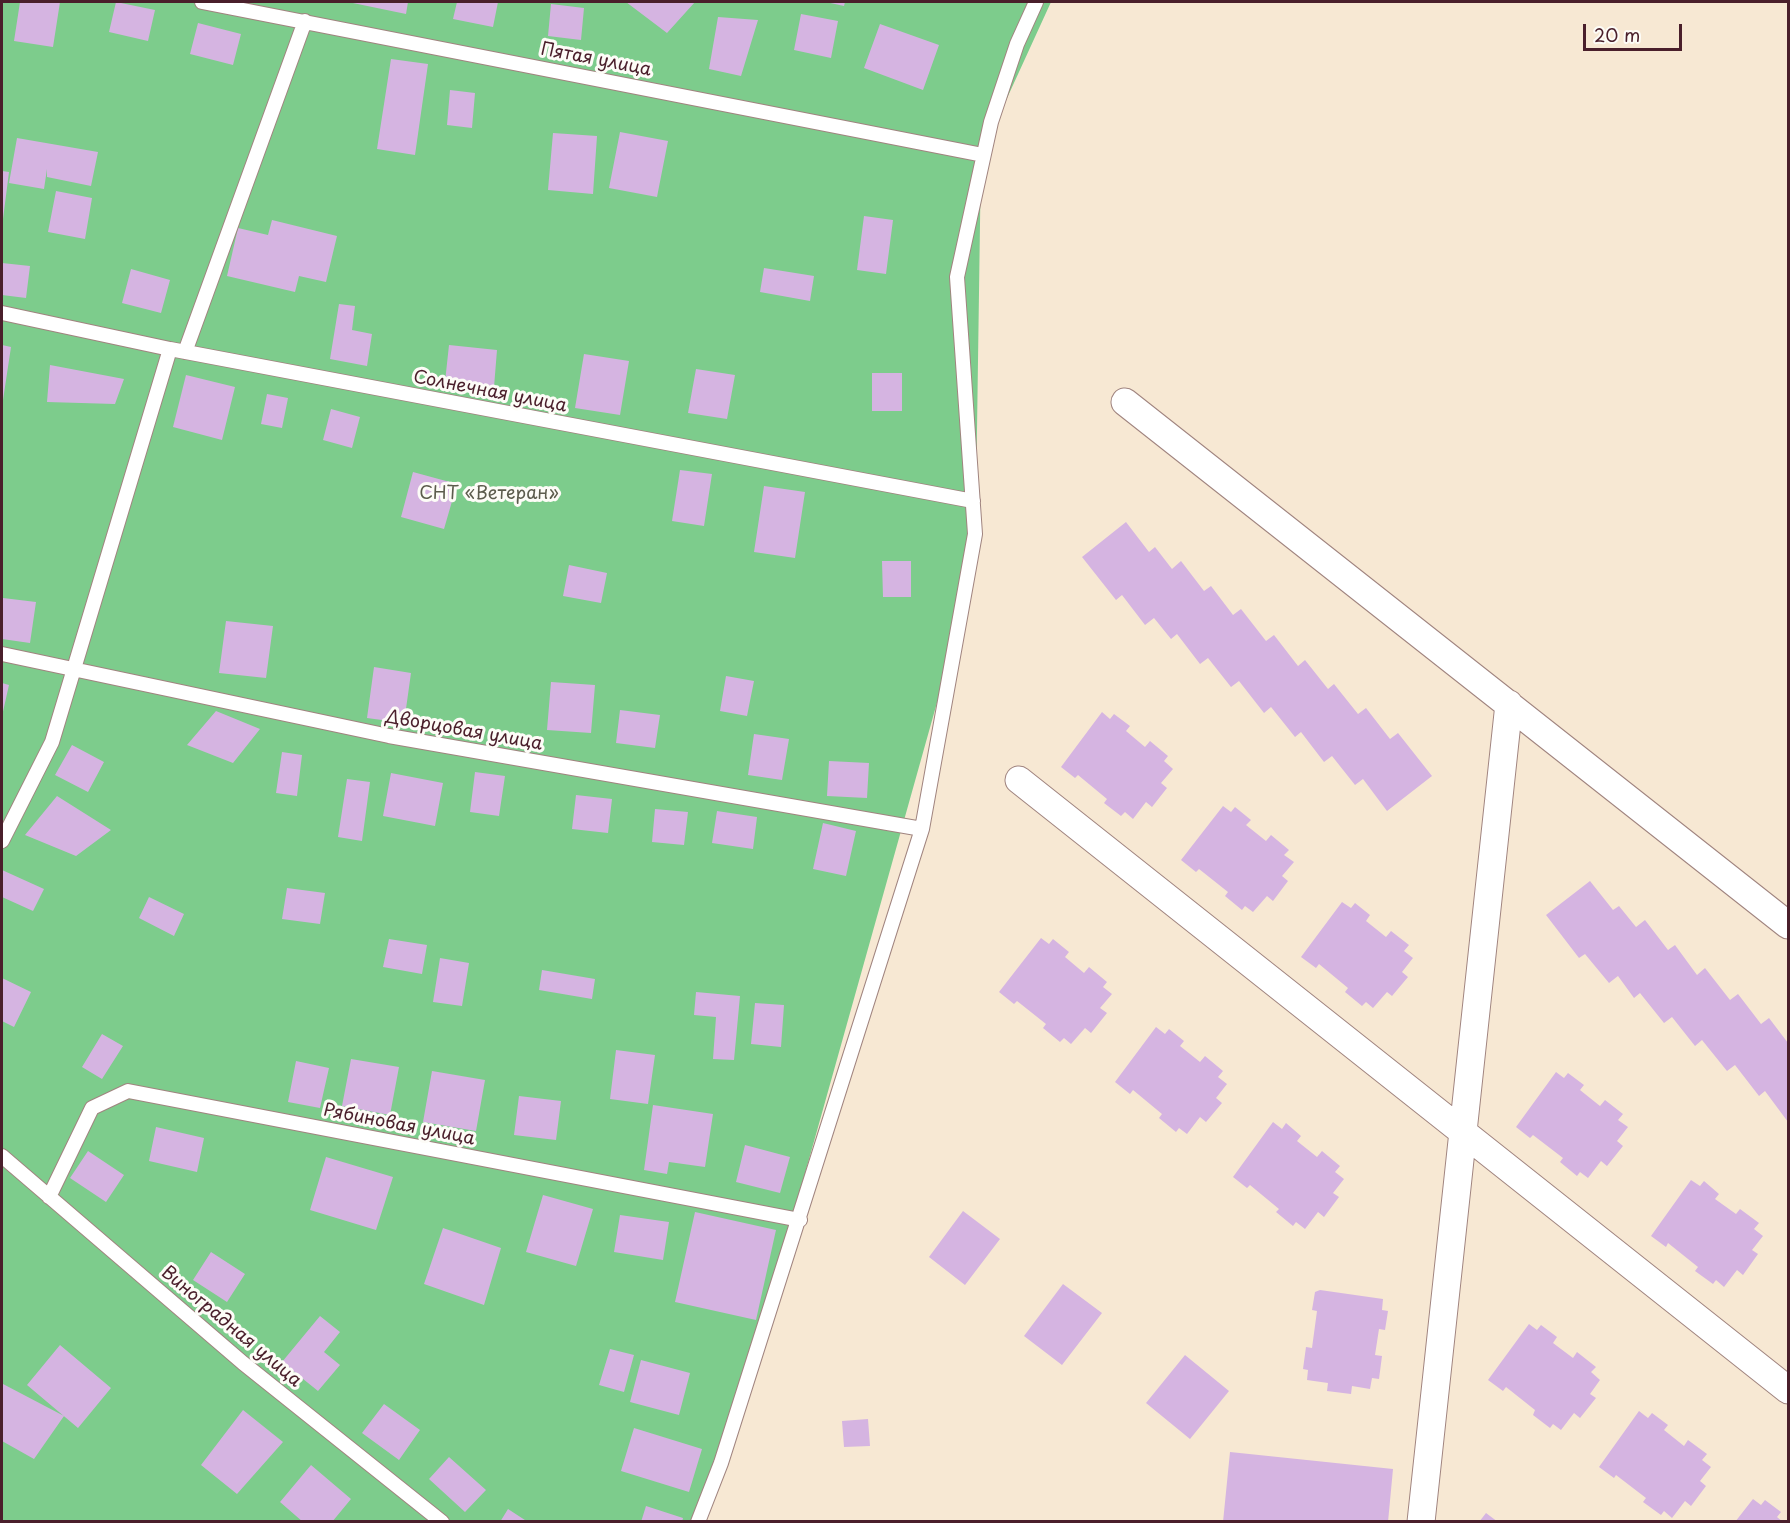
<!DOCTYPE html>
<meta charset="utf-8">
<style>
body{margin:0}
#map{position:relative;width:1790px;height:1523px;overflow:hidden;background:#f7e8d3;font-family:"Playpen Sans",sans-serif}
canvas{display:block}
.frame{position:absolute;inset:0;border:3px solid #4a1f2b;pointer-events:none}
.scale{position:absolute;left:1583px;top:24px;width:99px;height:27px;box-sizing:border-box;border:3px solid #4a1f2b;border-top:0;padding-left:8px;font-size:18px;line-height:21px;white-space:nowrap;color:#4a1f2b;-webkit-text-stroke:4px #fdfcf7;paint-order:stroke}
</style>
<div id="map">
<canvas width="1790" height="1523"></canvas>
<div class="frame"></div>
<div class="scale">20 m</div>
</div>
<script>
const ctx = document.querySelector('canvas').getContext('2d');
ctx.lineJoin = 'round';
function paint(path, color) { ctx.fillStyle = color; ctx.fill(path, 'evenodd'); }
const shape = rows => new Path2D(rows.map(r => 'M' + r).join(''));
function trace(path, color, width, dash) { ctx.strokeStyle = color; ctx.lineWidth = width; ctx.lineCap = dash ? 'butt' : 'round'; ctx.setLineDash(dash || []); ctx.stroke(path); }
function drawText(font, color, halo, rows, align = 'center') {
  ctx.font = font + ' "Playpen Sans",sans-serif'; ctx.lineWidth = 6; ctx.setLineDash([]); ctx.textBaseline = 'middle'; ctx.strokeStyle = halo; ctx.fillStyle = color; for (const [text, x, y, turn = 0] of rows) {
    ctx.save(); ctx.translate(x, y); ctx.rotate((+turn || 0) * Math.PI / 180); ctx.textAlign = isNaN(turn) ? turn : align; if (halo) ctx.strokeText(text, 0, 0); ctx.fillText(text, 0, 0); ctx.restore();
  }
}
const green = shape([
 [2,2,1051,2,981,155,975,567,760,1334,699,1521,2,1522]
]);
const building = shape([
 [20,2,60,2,53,47,14,41],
 [116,2,155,10,148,41,109,32],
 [348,2,408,2,406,14],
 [457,2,498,2,493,27,453,19],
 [626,2,695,2,667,33],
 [826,2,845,2,844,6],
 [551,4,584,8,581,40,548,36],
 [801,14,838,21,831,58,794,50],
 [718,17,758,20,741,76,709,69],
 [198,23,241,34,233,65,190,54],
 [880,24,939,45,923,90,864,68],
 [391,59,428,64,415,155,377,149],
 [450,90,475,93,472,128,447,125],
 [620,132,668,141,657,197,609,188],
 [553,133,597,136,593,194,548,190],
 [17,138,98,152,91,186,47,177,47,169,44,189,9,183],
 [2,171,9,172,3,219,2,219],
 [56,191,92,198,85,239,48,232],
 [864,216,893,220,886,274,857,270],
 [272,220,337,236,326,282,299,276,295,292,227,276,238,228,268,235],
 [2,263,30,266,26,298,2,295],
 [764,268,814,276,810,301,760,292],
 [131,269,170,280,161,313,122,303],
 [339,304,355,306,352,330,372,334,367,366,330,359],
 [2,345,11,347,3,400,2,400],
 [449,345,497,350,494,387,445,382],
 [584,354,629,361,620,415,575,408],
 [50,365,124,379,115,404,47,402],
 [696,369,735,375,727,419,688,413],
 [872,373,902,373,902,411,872,411],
 [186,375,235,387,222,440,173,427],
 [267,394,288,398,282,428,261,424],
 [331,409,360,417,352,448,323,440],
 [680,470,712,474,704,526,672,521],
 [413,472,457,484,444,529,401,517],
 [764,486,805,492,795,558,754,552],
 [1126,522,1149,552,1155,547,1172,569,1181,561,1204,591,1211,586,1233,615,1241,609,1266,641,1274,635,1298,666,1305,660,1328,689,1334,684,1358,714,1366,708,1390,739,1398,733,1432,776,1387,811,1363,779,1355,785,1332,756,1324,762,1301,732,1295,737,1271,707,1264,713,1239,681,1231,687,1208,658,1200,664,1177,634,1171,639,1154,618,1145,625,1122,595,1116,600,1082,557],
 [882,561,911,561,911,597,883,597],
 [569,565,607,573,601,603,563,596],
 [3,598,36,602,30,643,2,639],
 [226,621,273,626,266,678,219,673],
 [374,667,411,673,404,723,367,718],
 [726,676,754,681,747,716,720,711],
 [551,682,595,685,591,733,547,730],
 [2,683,9,685,2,716],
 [620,710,660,715,655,748,616,743],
 [216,711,260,729,233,763,187,745],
 [1102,712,1110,719,1114,714,1130,726,1126,731,1145,747,1150,741,1168,756,1164,761,1173,769,1161,783,1167,788,1152,807,1146,802,1133,819,1125,812,1121,816,1104,803,1107,799,1078,775,1075,778,1061,767],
 [754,734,789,739,782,780,748,775],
 [72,745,104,762,88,792,55,775],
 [282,752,302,755,297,796,276,793],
 [829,761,869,763,867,798,827,796],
 [475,772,505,776,499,816,470,812],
 [391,773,443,783,435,826,383,816],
 [347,779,370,782,362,841,338,837],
 [576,795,612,799,608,833,572,829],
 [57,796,111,830,76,856,25,835],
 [1223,806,1231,812,1235,807,1251,820,1246,825,1266,841,1271,835,1289,850,1284,855,1294,862,1282,876,1288,881,1273,901,1267,896,1253,912,1245,906,1242,910,1225,896,1228,892,1199,869,1196,872,1181,860],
 [655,809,688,812,684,845,652,842],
 [717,811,757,817,753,849,712,843],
 [823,823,856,831,846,876,813,869],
 [2,870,44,889,33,911,2,897],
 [1590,881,1613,910,1619,906,1636,927,1645,920,1668,950,1675,945,1697,975,1705,968,1730,1000,1738,994,1761,1024,1769,1018,1788,1043,1788,1122,1765,1091,1759,1096,1735,1065,1727,1071,1702,1040,1695,1046,1672,1017,1664,1023,1640,993,1634,998,1618,976,1609,983,1585,954,1579,958,1546,915],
 [287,888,325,893,320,924,282,919],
 [149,897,184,914,174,936,139,918],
 [1342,902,1351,908,1355,903,1370,915,1366,921,1386,937,1391,931,1409,945,1404,951,1413,958,1402,972,1408,977,1392,996,1387,992,1373,1008,1366,1002,1362,1006,1345,992,1348,988,1319,964,1316,968,1301,957],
 [1041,938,1049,944,1053,939,1069,952,1065,957,1084,973,1089,967,1107,982,1103,987,1112,994,1100,1008,1107,1013,1091,1033,1085,1028,1071,1044,1064,1038,1060,1042,1043,1028,1046,1024,1017,1001,1014,1004,999,992],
 [389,939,427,945,422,974,383,967],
 [440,958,469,963,462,1006,433,1002],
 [542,970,595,979,592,999,539,990],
 [2,978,31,992,14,1027,2,1021],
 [696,992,740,996,734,1060,713,1059,716,1017,694,1015],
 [755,1003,784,1005,781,1047,751,1044],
 [1156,1027,1165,1034,1169,1029,1184,1041,1180,1046,1200,1062,1205,1056,1223,1071,1218,1077,1227,1084,1216,1098,1222,1103,1206,1122,1200,1117,1187,1134,1179,1128,1176,1132,1159,1118,1162,1114,1133,1090,1130,1094,1115,1082],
 [102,1034,123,1046,102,1079,82,1067],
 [616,1050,655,1055,648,1104,610,1099],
 [351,1059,399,1067,390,1115,342,1106],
 [296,1061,329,1068,320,1108,288,1102],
 [432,1071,485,1080,476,1131,423,1122],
 [1556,1072,1564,1078,1568,1073,1584,1085,1580,1090,1600,1106,1605,1100,1623,1114,1618,1120,1628,1127,1617,1141,1623,1146,1607,1166,1601,1161,1588,1178,1580,1172,1577,1176,1560,1162,1563,1158,1533,1135,1530,1138,1516,1127],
 [519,1096,561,1101,556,1140,514,1135],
 [653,1105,713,1114,705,1167,669,1162,667,1174,644,1170],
 [1273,1122,1282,1129,1286,1123,1301,1136,1297,1141,1317,1157,1322,1151,1340,1166,1335,1172,1344,1179,1333,1193,1339,1197,1324,1217,1318,1212,1305,1229,1296,1222,1293,1226,1276,1212,1279,1209,1250,1185,1247,1188,1233,1177],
 [156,1127,204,1138,197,1172,149,1161],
 [745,1145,790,1157,780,1193,736,1182],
 [88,1151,124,1175,106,1202,70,1178],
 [326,1157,393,1177,376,1230,310,1210],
 [1691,1180,1700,1186,1704,1181,1719,1194,1715,1199,1736,1214,1740,1209,1759,1223,1754,1229,1763,1236,1752,1250,1758,1254,1743,1275,1737,1270,1724,1287,1716,1280,1713,1284,1695,1271,1698,1267,1668,1243,1666,1247,1651,1236],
 [543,1195,593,1209,576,1266,526,1252],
 [963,1211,1000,1239,965,1285,929,1257],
 [695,1212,776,1230,756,1320,675,1302],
 [620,1215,669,1222,663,1260,614,1252],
 [443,1228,501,1248,484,1305,424,1284],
 [211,1252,245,1274,227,1302,193,1280],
 [1063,1284,1102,1313,1062,1365,1024,1336],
 [1320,1290,1383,1299,1382,1310,1388,1311,1385,1330,1379,1329,1375,1355,1382,1356,1379,1379,1372,1378,1370,1389,1352,1386,1351,1394,1327,1391,1328,1383,1307,1380,1308,1370,1303,1369,1306,1347,1312,1348,1317,1311,1312,1310,1315,1292],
 [320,1316,340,1332,324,1352,340,1365,318,1391,282,1362],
 [1529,1324,1537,1330,1541,1325,1557,1337,1553,1343,1573,1358,1577,1352,1596,1367,1591,1372,1600,1380,1590,1394,1596,1398,1580,1418,1574,1413,1561,1430,1553,1424,1550,1428,1533,1415,1535,1410,1506,1387,1503,1391,1488,1380],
 [60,1345,111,1388,78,1428,27,1385],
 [610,1349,634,1355,624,1392,599,1385],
 [1185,1355,1229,1391,1190,1439,1146,1403],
 [641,1360,690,1373,679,1415,630,1402],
 [3,1384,64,1416,34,1459,2,1441],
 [384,1404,420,1430,399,1460,362,1433],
 [243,1410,283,1442,237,1494,201,1465],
 [1639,1411,1648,1418,1652,1413,1668,1425,1664,1430,1684,1446,1688,1440,1707,1454,1702,1460,1711,1467,1700,1481,1706,1486,1691,1506,1685,1501,1672,1518,1664,1511,1661,1515,1643,1502,1646,1498,1616,1475,1614,1478,1599,1467],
 [868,1419,870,1446,844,1447,842,1421],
 [634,1428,702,1449,689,1492,621,1471],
 [1230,1452,1393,1469,1388,1522,1223,1522],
 [449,1457,486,1490,465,1512,429,1479],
 [311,1465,351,1499,332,1522,303,1522,280,1502],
 [1753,1499,1761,1505,1765,1500,1781,1512,1777,1517,1783,1522,1735,1522],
 [646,1506,683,1518,682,1522,641,1522],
 [508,1509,528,1522,500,1522],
 [1486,1513,1498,1522,1479,1522]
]);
const lane = shape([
 [202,2,983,155],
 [2,313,170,349,973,501],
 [185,352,305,21],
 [2,654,389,736,922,829],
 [2,841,52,742,170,349],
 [2,1156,243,1363,442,1522],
 [49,1197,92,1108,128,1091,800,1220],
 [698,1522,721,1463,922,829,975,534,957,277,991,122,1017,44,1036,2]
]);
const street = shape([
 [1125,402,1788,925],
 [1019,780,1788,1390],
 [1421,1522,1509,704]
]);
const streetNames = [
 ["Пятая улица",596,60,11],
 ["Солнечная улица",490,392,11],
 ["Дворцовая улица",464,731,10],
 ["Рябиновая улица",399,1125,11],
 ["Виноградная улица",231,1327,40]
];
const parkNames = [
 ["СНТ «Ветеран»",489,494]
];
paint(green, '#7dcc8c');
paint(building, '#d5b4e1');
trace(lane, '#a0847f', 16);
trace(street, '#a0847f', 29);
trace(lane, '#fff', 14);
trace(street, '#fff', 27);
drawText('18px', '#4a1f2b', '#fdfcf7', streetNames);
drawText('18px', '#5c5c4d', '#fdfcf7', parkNames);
</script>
